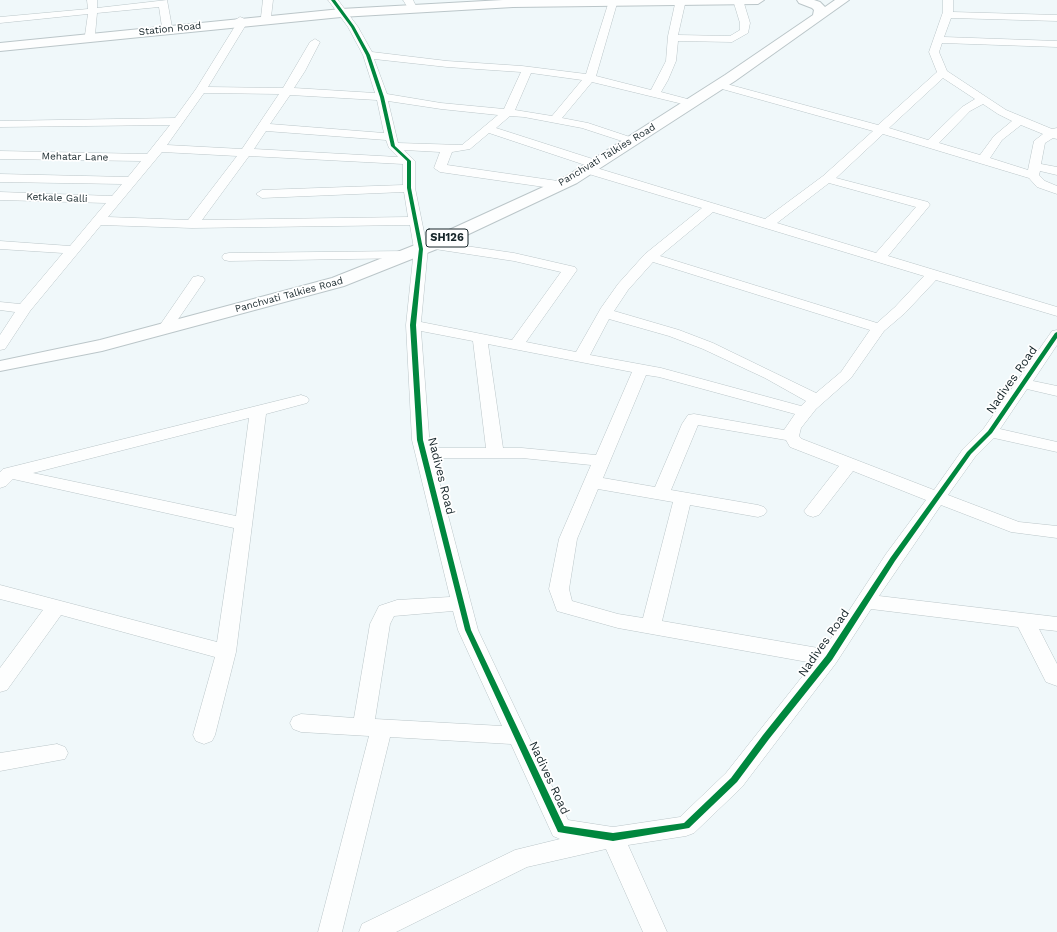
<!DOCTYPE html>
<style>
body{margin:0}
canvas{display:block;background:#f0f8fa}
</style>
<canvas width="1057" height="932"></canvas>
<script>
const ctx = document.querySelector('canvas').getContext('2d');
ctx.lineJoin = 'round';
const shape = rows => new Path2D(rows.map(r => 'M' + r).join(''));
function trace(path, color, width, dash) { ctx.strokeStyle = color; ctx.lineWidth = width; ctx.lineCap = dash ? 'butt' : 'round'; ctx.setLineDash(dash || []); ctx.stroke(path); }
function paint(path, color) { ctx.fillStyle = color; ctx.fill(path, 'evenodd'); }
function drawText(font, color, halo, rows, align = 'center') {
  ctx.font = font + ' "Work Sans",sans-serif'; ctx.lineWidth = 3.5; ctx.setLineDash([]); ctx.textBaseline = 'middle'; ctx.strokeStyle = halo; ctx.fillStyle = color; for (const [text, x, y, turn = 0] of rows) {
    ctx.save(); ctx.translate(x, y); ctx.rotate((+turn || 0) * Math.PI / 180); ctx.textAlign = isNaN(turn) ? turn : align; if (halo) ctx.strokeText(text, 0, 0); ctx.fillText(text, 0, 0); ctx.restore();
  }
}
const minor = shape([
 [87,0,97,0,97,8,167,0,172,27,167,30,162,27,159,7,97,13,95,35,90,38,85,35,88,14,0,23,0,17,88,9,87,0],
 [263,0,273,0,271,17,266,20,261,17,263,0],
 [328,0,338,0,358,27,372,52,447,61,522,66,586,74,609,1,618,0,596,76,651,90,666,61,668,36,675,4,678,0,688,0,685,4,678,35,730,36,740,30,740,23,733,0,743,0,750,23,748,33,732,42,678,41,676,61,668,80,661,92,695,101,696,103,695,105,691,106,592,82,562,118,588,123,636,139,638,141,636,143,628,143,582,128,524,117,510,116,496,128,599,161,601,164,599,167,591,167,489,133,470,149,452,152,447,165,558,181,562,182,564,185,562,188,558,189,440,172,434,168,440,152,404,150,415,161,415,188,426,242,431,241,514,253,575,267,577,270,526,342,576,352,601,308,618,284,645,254,702,208,582,172,580,169,582,166,590,166,765,219,823,176,873,131,715,87,714,85,715,83,723,83,878,125,937,72,929,52,943,12,943,0,953,0,953,12,1057,15,1057,21,951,18,944,37,1057,41,1057,47,942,43,939,52,947,71,1006,110,1052,129,1057,128,1057,139,1053,138,1045,143,1041,164,1057,167,1057,175,1040,171,1039,175,1045,181,1057,186,1057,194,1037,187,1029,178,883,134,836,178,928,202,930,205,888,256,1057,307,1057,316,936,280,905,313,884,331,851,378,816,409,801,428,799,436,802,439,934,490,963,449,984,428,1052,331,1057,330,1057,345,1033,381,1057,386,1057,396,1027,389,1000,429,1057,442,1057,452,994,438,975,457,948,495,1019,522,1057,526,1057,538,1011,532,941,505,879,596,1057,617,1057,631,1039,629,1057,664,1057,686,1046,682,1018,627,871,609,836,663,742,787,694,833,686,836,628,845,667,932,643,932,606,849,527,867,396,932,359,932,362,924,515,850,560,839,553,836,511,744,390,737,342,932,318,932,369,736,301,732,293,729,290,723,293,717,301,714,354,718,370,624,379,606,397,600,450,597,412,440,406,325,414,249,410,225,192,228,101,225,30,311,5,349,0,350,0,335,15,312,0,310,0,302,20,304,63,253,0,249,0,241,70,246,106,203,0,200,0,192,112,196,122,184,0,182,0,174,128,177,141,161,0,159,0,151,147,154,170,125,0,127,0,121,175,118,196,89,237,23,235,20,240,17,243,18,247,23,208,87,283,88,310,42,315,39,320,42,305,71,294,88,375,93,363,55,348,27,328,0],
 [374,59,447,67,521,72,504,109,441,103,387,94,374,59],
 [531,73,582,80,552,116,515,110,531,73],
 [943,78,975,99,962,107,928,140,889,128,943,78],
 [204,93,279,94,242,149,167,145,204,93],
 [290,95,377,100,384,133,270,124,290,95],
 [388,101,441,109,498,115,462,145,398,143,388,101],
 [983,104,998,114,1012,121,994,136,980,155,939,143,970,111,983,104],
 [1021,125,1043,134,1034,141,1028,170,990,158,1002,140,1021,125],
 [266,131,386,140,389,148,398,157,254,149,266,131],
 [162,152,237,156,188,220,108,217,162,152],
 [249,156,403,164,403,185,262,190,256,194,262,198,404,192,408,217,202,220,249,156],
 [829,183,916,207,876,253,777,223,829,183],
 [713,212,762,227,924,276,895,307,877,323,660,256,713,212],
 [428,248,514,261,561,272,512,340,421,322,428,248],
 [653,262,870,330,841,372,816,393,713,343,679,330,614,311,628,290,653,262],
 [609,319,669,336,703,349,765,378,806,401,801,406,661,368,590,355,609,319],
 [421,331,473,341,486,448,430,448,421,331],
 [488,344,632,372,596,455,522,448,503,448,488,344],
 [646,375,659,377,795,414,784,430,694,414,688,415,682,424,655,487,603,478,646,375],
 [698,425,786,440,790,447,839,466,807,507,804,511,807,515,813,517,819,515,853,471,926,500,886,554,824,649,662,621,690,505,758,517,764,515,767,511,764,507,758,505,671,490,698,425],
 [433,458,522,458,591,465,559,539,549,589,557,611,618,628,813,663,726,773,680,817,613,827,568,820,478,630,433,458],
 [598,489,673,502,643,618,618,614,572,601,569,589,577,539,598,489],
 [453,611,458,630,502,726,375,719,390,624,394,616,453,611],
 [403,0,413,0,416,6,411,9,408,8,403,0],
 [406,251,411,252,413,255,411,258,229,261,224,260,222,257,224,254,229,253,406,251],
 [198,276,203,277,205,280,170,331,160,331,158,328,160,325,193,277,198,276],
 [301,395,307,397,309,400,307,403,266,414,236,652,215,735,212,741,204,744,196,741,193,735,215,657,61,615,7,690,0,692,0,668,43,610,0,599,0,585,217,642,234,528,13,479,6,486,0,488,0,472,3,469,301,395],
 [249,418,236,516,33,473,249,418],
 [57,744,65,747,68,753,65,759,0,771,0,753,57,744]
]);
const secondary = shape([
 [503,0,764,0,758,4,513,7,341,17,0,51,0,43,341,9,503,0]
]);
const primary = shape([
 [797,0,814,0,820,2,825,7,835,0,849,0,735,81,577,183,437,249,344,286,102,351,0,371,0,361,100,340,332,278,425,241,565,177,725,75,813,15,814,10,812,8,799,3,797,0]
]);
const cycleway = shape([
 [331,0,335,0,354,26,370,55,384,97,395,146,411,161,411,188,423,249,416,325,423,440,471,630,564,826,613,833,684,823,731,778,763,735,826,656,891,557,967,452,988,431,1055,333,1057,332,1057,338,992,433,971,454,895,561,832,660,769,739,737,782,689,828,613,841,558,832,465,630,417,440,410,325,419,249,407,188,407,161,391,146,380,97,366,55,351,27,331,0]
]);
const farStreetnames = [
 ["Station Road",170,29,-6],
 ["Panchvati Talkies Road",607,155,-31],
 ["Mehatar Lane",75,157,1],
 ["Ketkale Galli",57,198,2],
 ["Panchvati Talkies Road",289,295,-15]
];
const shields = [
 [447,238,42]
];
const shieldNames = [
 ["SH126",447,238]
];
const streetNames = [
 ["Nadives Road",1012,380,-55],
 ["Nadives Road",441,476,76],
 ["Nadives Road",824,643,-55],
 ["Nadives Road",549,778,65]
];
trace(minor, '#bbc6c9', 1);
trace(secondary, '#bbc6c9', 2);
trace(primary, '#bbc6c9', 2);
paint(minor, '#fdfefe');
paint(secondary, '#fdfefe');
paint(primary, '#fdfefe');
paint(cycleway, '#00873e');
drawText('10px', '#18272b', '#fff', farStreetnames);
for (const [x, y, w] of shields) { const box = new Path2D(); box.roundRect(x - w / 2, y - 9, w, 18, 3); ctx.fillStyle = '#fff'; ctx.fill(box); trace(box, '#18272b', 1); }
drawText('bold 11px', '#18272b', null, shieldNames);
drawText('12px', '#18272b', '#fff', streetNames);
</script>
